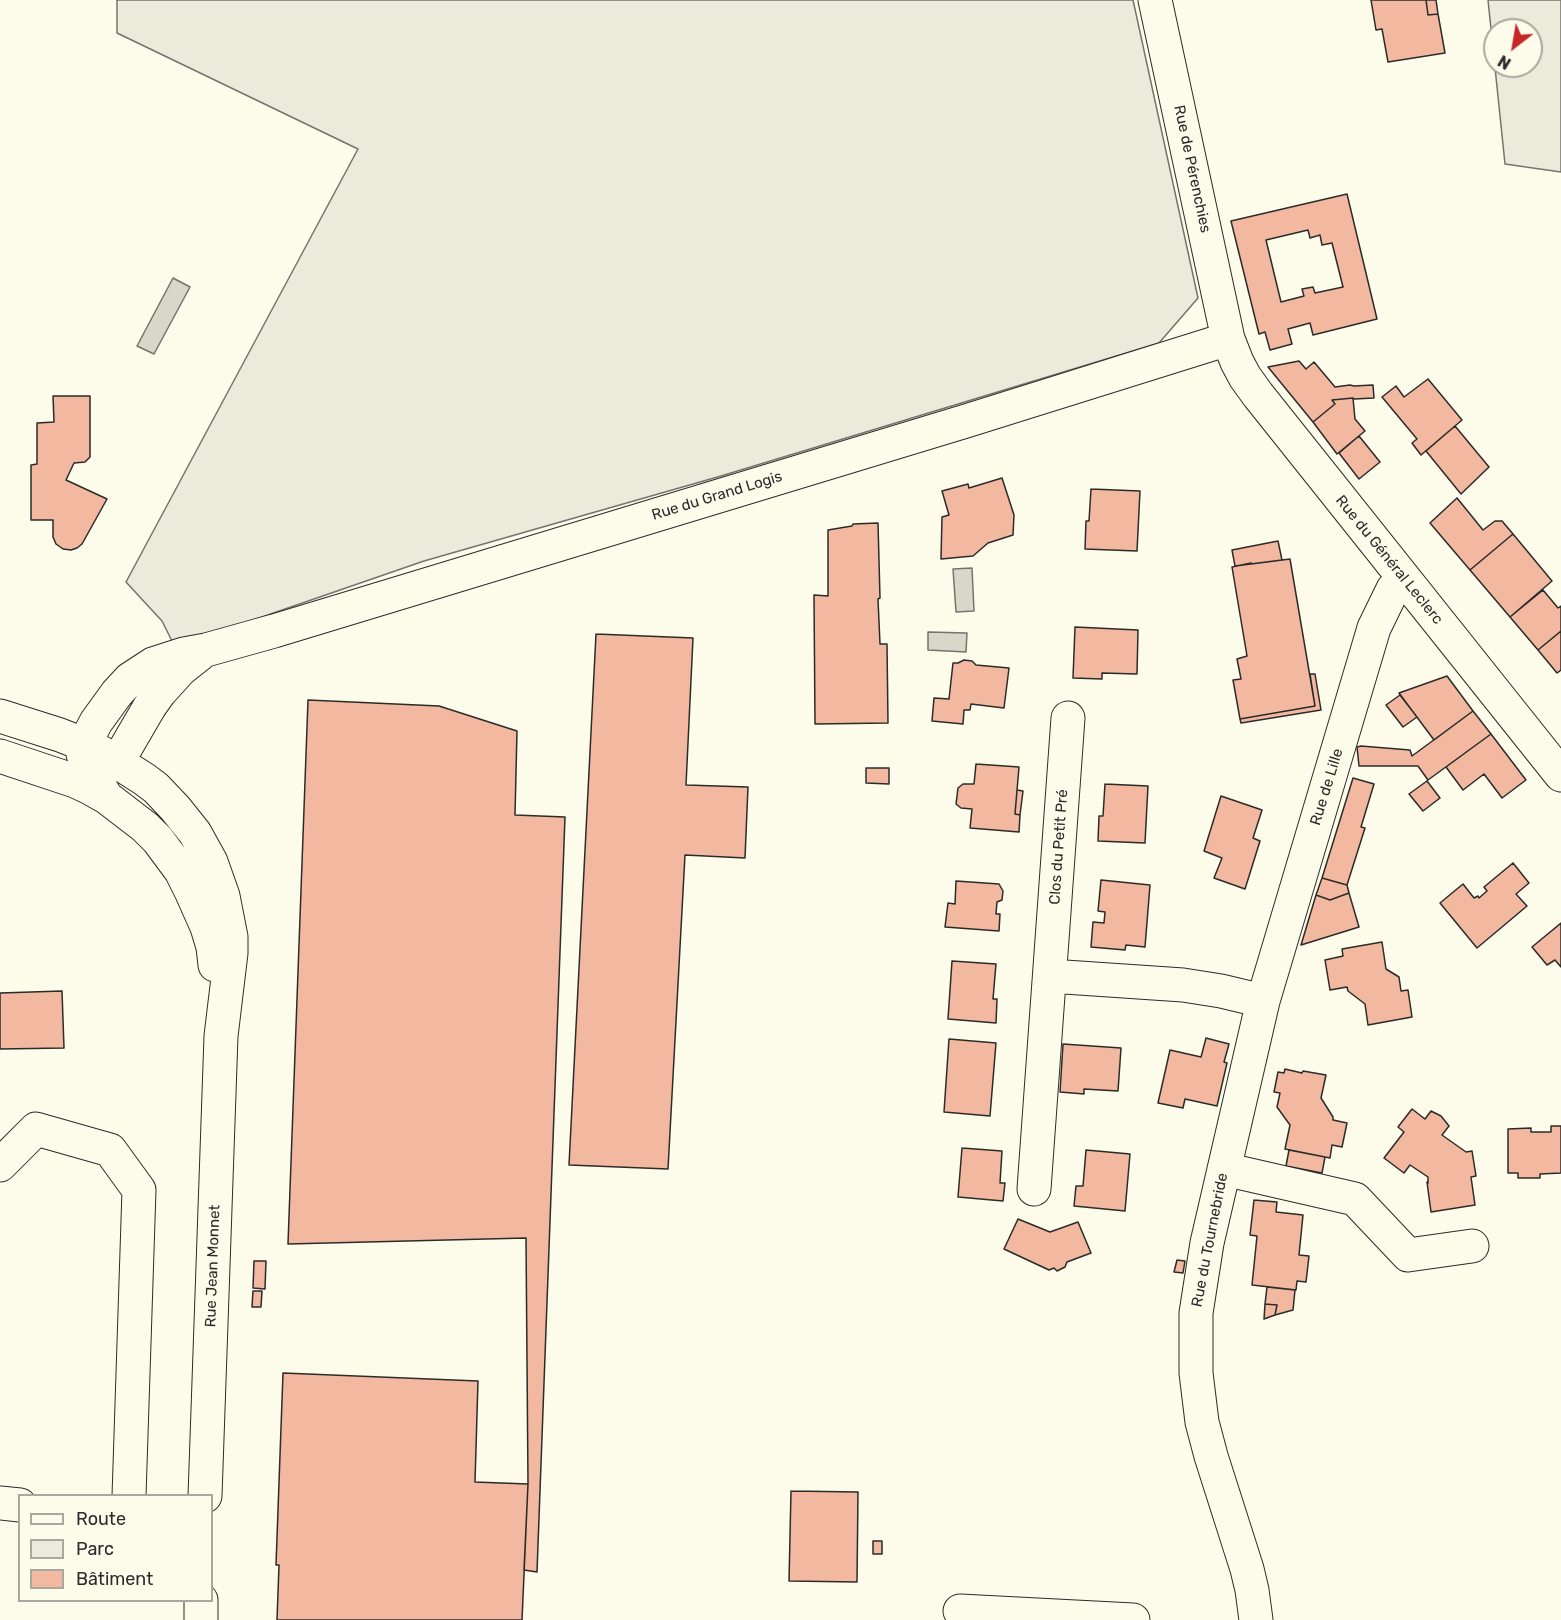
<!DOCTYPE html>
<meta charset="utf-8">
<style>
body{margin:0}
#map{position:relative;width:1561px;height:1620px;overflow:hidden;background:#fdfbea;font-family:Rubik,sans-serif}
canvas{display:block}
.legend{position:absolute;left:18px;top:1494px;width:195px;height:108px;box-sizing:border-box;background:#fdfbea;border:2px solid #a9a89e;margin:0;padding:8px 10px;list-style:none;font-size:18px;color:#2b2b2b}
.legend li{display:flex;align-items:center;gap:12px;height:30px}
.legend b{width:30px;border:2px solid #a9a89e}
.north{position:absolute;left:1483px;top:18px;width:60px;height:60px;box-sizing:border-box;background:#fdfbea;border:2px solid #a9a89e;border-radius:50%;rotate:211deg;font-size:16px;font-weight:700;line-height:24px;text-align:center;color:#2b2b2b}
.north::after{content:'';display:block;margin:auto;width:21px;height:27px;background:#c62828;clip-path:polygon(50% 0,100% 100%,50% 72%,0 100%)}
</style>
<div id="map">
<canvas width="1561" height="1620"></canvas>
<ul class="legend">
<li><b style="height:8px;background:#fdfbea"></b>Route</li>
<li><b style="height:16px;background:#ecebdb"></b>Parc</li>
<li><b style="height:16px;background:#f2b8a0"></b>Bâtiment</li>
</ul>
<div class="north">N</div>
</div>
<script>
const ctx = document.querySelector('canvas').getContext('2d');
ctx.lineJoin = 'round';
function paint(path, color) { ctx.fillStyle = color; ctx.fill(path, 'evenodd'); }
const shape = rows => new Path2D(rows.map(r => 'M' + r).join(''));
function trace(path, color, width, dash) { ctx.strokeStyle = color; ctx.lineWidth = width; ctx.lineCap = dash ? 'butt' : 'round'; ctx.setLineDash(dash || []); ctx.stroke(path); }
function drawText(font, color, halo, rows, align = 'center') {
  ctx.font = font + ' Rubik,sans-serif'; ctx.lineWidth = 4.5; ctx.setLineDash([]); ctx.textBaseline = 'middle'; ctx.strokeStyle = halo; ctx.fillStyle = color; for (const [text, x, y, turn = 0] of rows) {
    ctx.save(); ctx.translate(x, y); ctx.rotate((+turn || 0) * Math.PI / 180); ctx.textAlign = isNaN(turn) ? turn : align; if (halo) ctx.strokeText(text, 0, 0); ctx.fillText(text, 0, 0); ctx.restore();
  }
}
const green = shape([
 [117,0,1133,0,1198,298,1159,343,721,476,424,561,175,647,162,621,126,582,358,149,117,33,117,0],
 [1488,0,1561,0,1561,172,1505,164,1488,0],
 [1495,30,1531,30,1531,66,1495,66,1495,30]
]);
const water = shape([
 [173,278,190,287,154,354,137,346,173,278],
 [972,568,974,611,956,612,953,569,972,568],
 [928,632,967,633,966,652,928,650,928,632]
]);
const building = shape([
 [1371,0,1426,0,1428,15,1438,14,1445,53,1388,62,1382,29,1376,30,1371,0],
 [1426,0,1436,0,1438,14,1428,15,1426,0],
 [1347,194,1377,319,1313,335,1310,323,1288,329,1292,344,1270,350,1265,332,1259,334,1231,221,1347,194],
 [1308,230,1310,238,1320,235,1322,245,1332,243,1343,287,1315,293,1313,287,1302,289,1304,296,1281,302,1266,240,1308,230],
 [1299,361,1306,369,1314,362,1335,387,1350,385,1354,386,1373,385,1374,398,1354,399,1353,398,1332,400,1335,404,1313,422,1268,367,1299,361],
 [1428,379,1462,420,1421,455,1412,443,1417,439,1382,397,1396,386,1404,397,1428,379],
 [53,396,90,396,90,457,85,462,74,463,66,480,107,499,82,544,77,548,71,550,63,549,56,544,53,537,53,520,31,520,31,465,37,464,37,423,54,422,53,396],
 [1353,398,1355,419,1365,431,1337,454,1313,422,1335,404,1332,400,1353,398],
 [1455,426,1489,467,1461,494,1426,451,1455,426],
 [1359,436,1380,462,1359,479,1339,453,1359,436],
 [1002,478,1014,515,1013,535,988,543,973,556,941,559,942,517,949,515,942,491,968,484,969,488,1002,478],
 [1091,489,1140,491,1137,551,1085,549,1086,521,1089,521,1091,489],
 [1457,498,1483,530,1495,521,1502,521,1513,534,1470,570,1430,523,1457,498],
 [878,523,880,598,878,599,880,644,887,644,888,723,815,724,814,595,828,596,828,530,852,526,853,524,878,523],
 [1513,534,1552,581,1510,617,1470,570,1513,534],
 [1278,541,1282,560,1235,566,1232,550,1278,541],
 [1290,559,1315,706,1240,719,1233,680,1241,679,1237,659,1247,656,1232,567,1251,563,1251,564,1290,559],
 [1543,590,1558,608,1561,606,1561,631,1538,650,1510,617,1543,590],
 [1075,627,1138,630,1137,674,1102,673,1102,679,1073,678,1075,627],
 [1561,631,1561,670,1557,673,1538,650,1561,631],
 [596,634,693,638,686,785,748,787,745,858,685,855,668,1169,569,1165,596,634],
 [964,660,972,661,976,665,1009,668,1004,708,971,704,970,710,964,710,963,724,932,721,934,698,949,699,953,663,958,663,964,660],
 [1310,674,1315,674,1321,710,1241,723,1240,719,1315,706,1310,674],
 [1447,676,1473,711,1434,740,1399,693,1447,676],
 [1400,695,1417,717,1403,727,1386,705,1400,695],
 [308,700,439,706,517,731,515,815,565,817,537,1572,524,1570,528,1484,526,1238,288,1244,308,700],
 [1473,711,1491,734,1428,780,1418,766,1359,766,1357,747,1361,746,1410,750,1412,756,1473,711],
 [1491,734,1526,780,1502,798,1484,774,1463,790,1446,767,1491,734],
 [976,764,1019,767,1015,814,1020,815,1019,832,970,828,972,809,961,808,956,804,958,788,963,784,974,784,976,764],
 [866,768,889,768,889,784,866,783,866,768],
 [1353,778,1374,784,1361,827,1365,828,1347,885,1322,878,1353,778],
 [1427,781,1440,798,1423,811,1409,794,1427,781],
 [1105,784,1148,786,1145,843,1098,841,1099,816,1103,816,1105,784],
 [1017,790,1023,791,1020,815,1015,814,1017,790],
 [1221,796,1262,810,1253,838,1260,841,1245,889,1214,878,1222,858,1204,851,1221,796],
 [1513,863,1529,883,1516,894,1527,906,1477,948,1440,903,1463,884,1474,898,1478,896,1479,898,1487,891,1484,887,1513,863],
 [1322,878,1347,885,1349,893,1330,900,1316,895,1322,878],
 [1101,880,1150,885,1145,947,1126,945,1125,950,1091,947,1093,922,1104,923,1105,912,1098,911,1101,880],
 [956,881,999,884,1003,891,1002,900,997,902,996,914,1000,914,999,931,945,927,948,903,955,904,956,881],
 [1349,893,1359,927,1301,945,1316,895,1330,900,1349,893],
 [1561,923,1561,967,1555,960,1547,965,1532,947,1561,923],
 [1382,942,1386,969,1399,977,1401,991,1408,990,1412,1017,1368,1025,1365,1004,1348,991,1347,987,1330,990,1325,960,1343,956,1342,949,1382,942],
 [952,961,996,964,993,999,997,999,996,1023,948,1019,952,961],
 [62,991,64,1048,0,1049,0,993,62,991],
 [1206,1038,1229,1044,1224,1062,1227,1063,1217,1106,1185,1099,1183,1108,1158,1103,1170,1050,1201,1057,1206,1038],
 [949,1039,996,1043,990,1116,944,1112,949,1039],
 [1063,1044,1121,1048,1118,1091,1084,1089,1084,1094,1060,1092,1063,1044],
 [1285,1069,1302,1073,1303,1071,1326,1075,1321,1098,1333,1117,1333,1120,1347,1123,1342,1147,1332,1145,1330,1158,1285,1149,1290,1125,1277,1107,1280,1093,1274,1092,1278,1072,1284,1073,1285,1069],
 [1412,1109,1425,1119,1431,1111,1441,1116,1449,1126,1442,1135,1466,1152,1472,1151,1476,1176,1471,1177,1475,1205,1431,1212,1427,1182,1428,1183,1428,1177,1410,1165,1404,1173,1384,1158,1404,1132,1398,1127,1412,1109],
 [1551,1126,1561,1126,1561,1173,1540,1174,1540,1178,1518,1178,1518,1173,1508,1173,1508,1129,1531,1128,1531,1132,1551,1132,1551,1126],
 [962,1148,1002,1151,1000,1183,1005,1183,1003,1201,958,1197,962,1148],
 [1086,1150,1130,1154,1125,1211,1074,1206,1076,1186,1083,1186,1086,1150],
 [1289,1150,1325,1157,1322,1173,1286,1166,1289,1150],
 [1254,1200,1277,1202,1276,1212,1303,1215,1299,1255,1309,1256,1306,1282,1297,1281,1296,1290,1252,1285,1257,1236,1250,1235,1254,1200],
 [1018,1219,1050,1232,1078,1222,1091,1253,1067,1262,1065,1267,1057,1271,1054,1268,1049,1270,1004,1249,1018,1219],
 [1177,1260,1185,1261,1183,1273,1174,1272,1177,1260],
 [254,1261,266,1261,265,1289,253,1288,254,1261],
 [1267,1287,1295,1290,1293,1310,1275,1315,1277,1305,1265,1304,1267,1287],
 [253,1291,262,1291,261,1307,252,1307,253,1291],
 [1265,1304,1277,1305,1275,1315,1264,1319,1265,1304],
 [283,1373,478,1381,475,1482,528,1484,522,1620,277,1620,279,1565,276,1565,283,1373],
 [791,1491,858,1492,857,1582,789,1581,791,1491],
 [873,1541,882,1541,882,1554,873,1554,873,1541]
]);
const minor = shape([
 [1155,0,1228,339,1237,362,1245,377,1258,395,1561,775],
 [0,716,60,735,93,748,111,758,144,779,156,788,175,808,195,833,211,862,223,896,231,937,231,953,221,1036,205,1496],
 [0,756,75,781,90,788,106,797,145,827,158,840,181,871,191,891,207,927,213,947,215,965],
 [97,766,110,765,118,761,150,706,160,692,181,669,200,654],
 [106,797,85,760,83,754,84,745,96,722,117,693,130,679,153,664,184,654,206,650,274,631,966,421,1228,339],
 [1050,976,1183,985,1221,991,1263,1001],
 [0,1165,36,1129,110,1150,139,1190,129,1496],
 [1224,1169,1355,1199,1408,1255,1472,1246],
 [1034,1189,1068,718],
 [0,1503,20,1505],
 [960,1611,1133,1620],
 [201,1620,201,1600],
 [1256,1620,1252,1590,1247,1569,1211,1456,1202,1422,1196,1373,1196,1313,1207,1243,1263,1001,1374,628,1393,589,1403,578]
]);
const streetNames = [
 ["Rue de Pérenchies",1192,169,78],
 ["Rue du Grand Logis",717,496,-17],
 ["Rue du Général Leclerc",1389,560,51],
 ["Rue de Lille",1327,787,-73],
 ["Clos du Petit Pré",1059,847,-86],
 ["Rue du Tournebride",1210,1240,-79],
 ["Rue Jean Monnet",213,1266,-88]
];
paint(green, '#ecebdb');
trace(green, '#74746e', 1.5);
paint(water, '#d8d7c9');
trace(water, '#74746e', 1.5);
paint(building, '#f2b8a0');
trace(building, '#2b2b2b', 1.5);
trace(minor, '#2b2b2b', 35);
trace(minor, '#fdfbea', 33);
drawText('15px', '#2b2b2b', '#fdfbea', streetNames);
</script>
